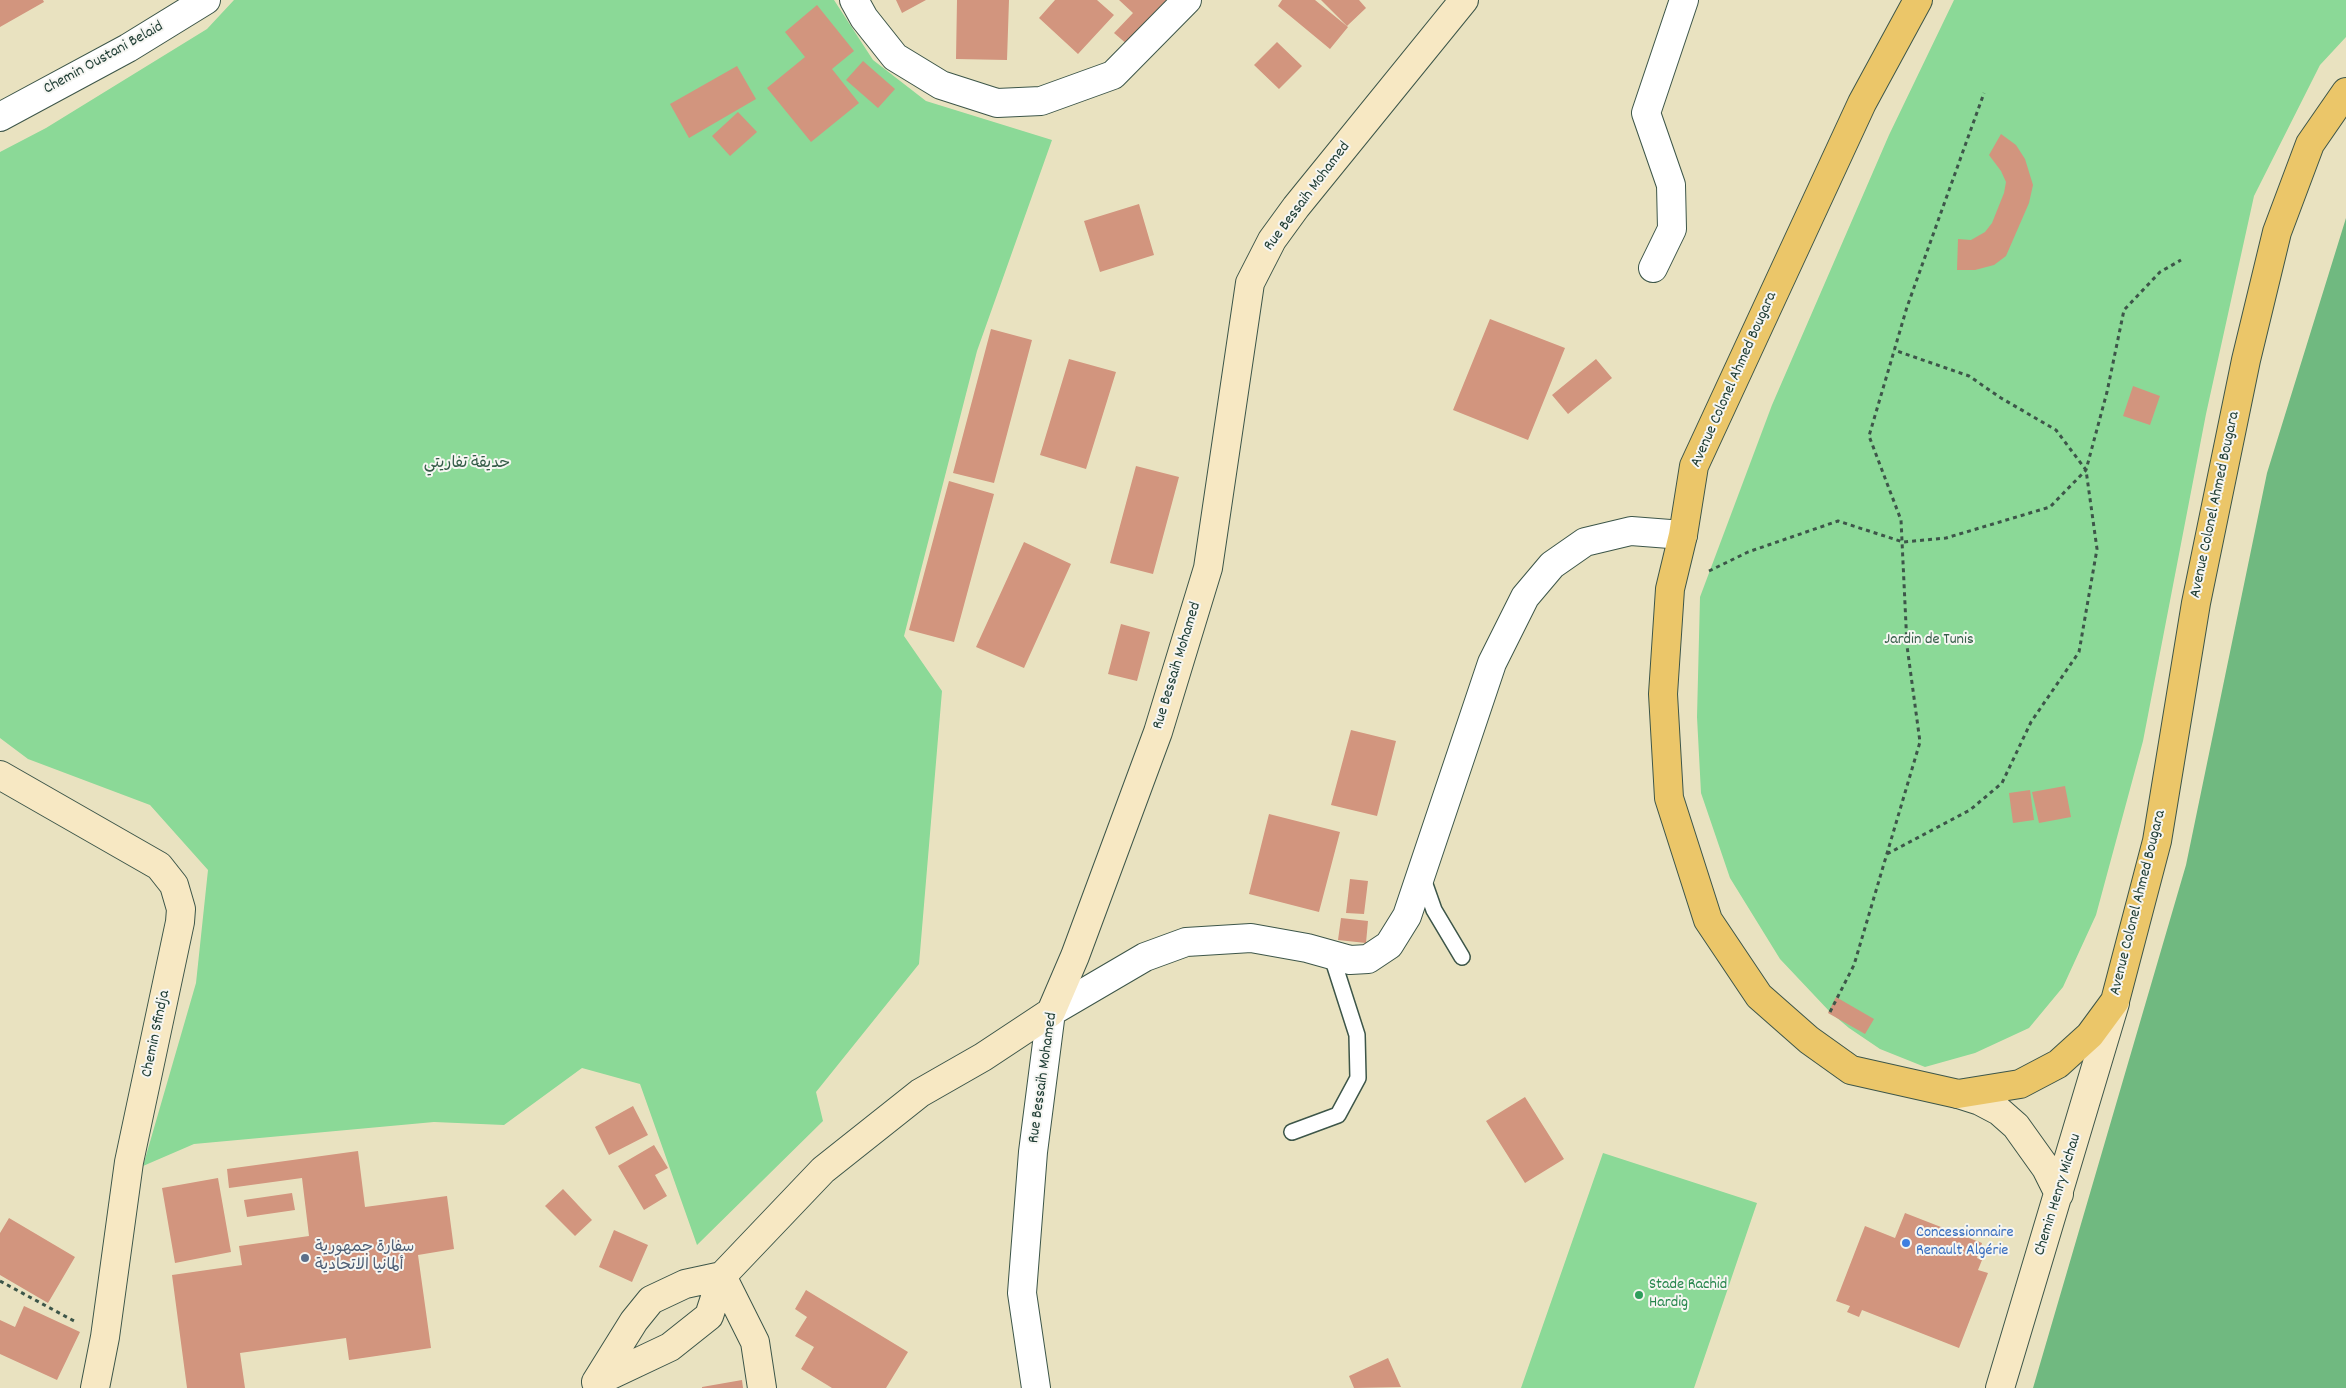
<!DOCTYPE html>
<meta charset="utf-8">
<style>
body{margin:0}
canvas{display:block;background:#e9e2c0}
</style>
<canvas width="2346" height="1388"></canvas>
<script>
const ctx = document.querySelector('canvas').getContext('2d');
ctx.lineJoin = 'round';
function paint(path, color) { ctx.fillStyle = color; ctx.fill(path, 'evenodd'); }
const shape = rows => new Path2D(rows.map(r => 'M' + r).join(''));
function trace(path, color, width, dash) { ctx.strokeStyle = color; ctx.lineWidth = width; ctx.lineCap = dash ? 'butt' : 'round'; ctx.setLineDash(dash || []); ctx.stroke(path); }
function drawText(font, color, halo, rows, align = 'center') {
  ctx.font = font + ' Dekko,"Playpen Sans Arabic",sans-serif'; ctx.lineWidth = 4; ctx.setLineDash([]); ctx.textBaseline = 'middle'; ctx.strokeStyle = halo; ctx.fillStyle = color; for (const [text, x, y, turn = 0] of rows) {
    ctx.save(); ctx.translate(x, y); ctx.rotate((+turn || 0) * Math.PI / 180); ctx.textAlign = isNaN(turn) ? turn : align; if (halo) ctx.strokeText(text, 0, 0); ctx.fillText(text, 0, 0); ctx.restore();
  }
}
const green = shape([
 [234,0,834,0,873,60,926,101,1052,140,977,351,904,636,942,691,919,964,816,1092,823,1121,697,1245,640,1084,582,1068,504,1125,434,1122,194,1144,143,1166,196,983,208,870,150,805,28,759,0,738,0,152,46,128,207,29],
 [1954,0,2346,0,2346,37,2320,65,2254,196,2206,414,2143,741,2096,915,2063,987,2029,1028,1975,1053,1925,1067,1880,1049,1849,1028,1830,1012,1780,959,1730,878,1701,793,1697,717,1700,597,1772,405,1889,135],
 [1603,1153,1757,1203,1694,1388,1521,1388]
]);
const forest = shape([
 [2346,218,2346,1388,2033,1388,2186,865,2267,473]
]);
const building = shape([
 [0,0,43,0,44,2,0,27],
 [896,0,926,0,902,13],
 [957,0,1009,0,1007,60,956,59],
 [1055,0,1097,0,1114,15,1078,54,1039,18],
 [1119,0,1171,0,1128,45,1114,33,1133,13],
 [1282,0,1315,0,1348,27,1330,49,1278,6],
 [1321,0,1359,0,1366,8,1347,26],
 [817,5,854,51,832,69,859,103,811,142,767,88,805,57,785,32],
 [1277,42,1302,66,1279,89,1254,65],
 [863,61,895,89,878,108,846,80],
 [737,66,756,99,689,138,670,104],
 [738,112,757,132,730,156,712,136],
 [2001,134,2016,145,2025,159,2033,185,2029,203,2006,256,1994,265,1975,270,1957,270,1958,239,1971,240,1985,232,1992,223,2004,193,2006,182,2001,171,1989,155],
 [1139,204,1154,255,1100,272,1084,221],
 [1490,319,1565,348,1528,440,1453,410],
 [991,329,1032,340,994,483,953,473],
 [1069,359,1116,372,1086,469,1040,455],
 [1596,359,1612,378,1568,414,1552,395],
 [2133,386,2160,396,2150,425,2123,416],
 [1136,466,1179,477,1153,574,1110,563],
 [949,481,994,494,954,642,909,630],
 [1024,542,1071,564,1024,668,976,647],
 [1121,624,1150,632,1137,681,1108,674],
 [1351,730,1396,741,1377,816,1331,805],
 [2065,786,2071,817,2039,823,2032,792],
 [2030,790,2034,820,2013,823,2009,793],
 [1269,814,1340,832,1319,912,1249,894],
 [1350,879,1368,881,1364,914,1346,913],
 [1341,918,1368,921,1366,943,1338,940],
 [1836,997,1874,1019,1865,1034,1828,1013],
 [1525,1097,1564,1159,1525,1183,1486,1121],
 [633,1106,648,1135,609,1155,595,1127],
 [654,1145,668,1168,655,1175,667,1196,644,1210,618,1166],
 [358,1151,365,1207,447,1196,454,1249,418,1255,431,1348,349,1360,346,1338,240,1353,245,1388,187,1388,172,1275,242,1265,239,1246,309,1236,302,1178,229,1188,227,1169],
 [218,1178,231,1252,175,1263,162,1188],
 [563,1189,592,1220,575,1236,545,1206],
 [292,1193,295,1210,247,1217,244,1200],
 [1905,1213,1982,1243,1977,1258,1982,1260,1978,1270,1988,1273,1959,1348,1862,1310,1859,1317,1847,1312,1850,1306,1836,1301,1865,1226,1895,1238],
 [9,1218,75,1257,48,1303,0,1275,0,1233],
 [614,1230,648,1245,632,1282,599,1267],
 [806,1290,908,1352,886,1388,832,1388,801,1369,814,1347,795,1336,807,1317,795,1309],
 [24,1306,80,1332,57,1380,0,1354,0,1320,15,1327],
 [1388,1358,1401,1387,1354,1388,1349,1376],
 [742,1380,743,1388,702,1388,702,1387]
]);
const path = shape([
 [1709,571,1748,552,1838,521,1903,542,1946,538,2050,507,2086,470,2107,392,2124,310,2160,272,2181,260],
 [1887,854,1970,810,2002,783,2031,722,2079,652,2097,549,2086,470,2056,430,2001,398,1969,376,1894,350],
 [1830,1012,1854,965,1920,742,1907,646,1901,520,1869,436,1907,307,1984,93],
 [0,1281,74,1321]
]);
const lane = shape([
 [1422,876,1434,910,1462,957],
 [1292,1132,1338,1115,1358,1078,1357,1035,1331,954]
]);
const street = shape([
 [854,0,864,18,895,57,941,85,997,103,1041,101,1113,75,1187,0],
 [0,117,128,48,206,0],
 [1653,268,1672,229,1671,185,1646,113,1684,0],
 [1036,1388,1022,1293,1033,1152,1051,1012,1145,957,1186,942,1251,938,1307,948,1350,960,1368,959,1389,945,1407,916,1492,663,1525,597,1552,565,1585,542,1631,531,1683,535]
]);
const secondary = shape([
 [0,775,159,866,174,885,181,909,180,922,129,1162,105,1337,95,1388],
 [1958,1094,1980,1101,1999,1111,2016,1126,2046,1168,2059,1194],
 [722,1276,755,1342,762,1388],
 [596,1382,670,1347,709,1316,722,1276,823,1170,920,1093,983,1057,1051,1012,1075,956,1158,732,1208,568,1250,283,1272,240,1296,207,1464,0],
 [596,1382,634,1321,651,1300,685,1284,722,1276],
 [2000,1388,2115,1003]
]);
const primary = shape([
 [1918,0,1862,103,1694,466,1683,535,1670,589,1663,694,1669,798,1708,920,1759,996,1809,1040,1851,1070,1958,1094,2020,1084,2058,1064,2090,1035,2115,1001,2157,841,2196,603,2246,360,2277,232,2310,144,2346,92]
]);
const markers = [
 [1906,1243,5,"#3f7fe0"],
 [305,1258,5,"#5c6f8a"],
 [1639,1295,5,"#2e9e5b"]
];
const streetNames = [
 ["Chemin Oustani Belaid",104,59,-29],
 ["Rue Bessaih Mohamed",1308,197,-53],
 ["Avenue Colonel Ahmed Bougara",1735,380,-66],
 ["Avenue Colonel Ahmed Bougara",2216,505,-78],
 ["Rue Bessaih Mohamed",1178,666,-73],
 ["Avenue Colonel Ahmed Bougara",2139,903,-76],
 ["Chemin Sfindja",157,1034,-78],
 ["Rue Bessaih Mohamed",1044,1078,-82],
 ["Chemin Henry Michau",2059,1195,-73]
];
const parkNames = [
 ["حديقة تفاريتي",467,465],
 ["Jardin de Tunis",1929,641]
];
const shopNames = [
 ["Concessionnaire",1916,1234],
 ["Renault Algérie",1916,1252]
];
const serviceNames = [
 ["سفارة جمهورية",315,1249],
 ["ألمانيا الاتحادية",315,1267]
];
const leisureNames = [
 ["Stade Rachid",1649,1286],
 ["Hardig",1649,1304]
];
paint(green, '#8bd997');
paint(forest, '#70b980');
paint(building, '#d2957e');
trace(lane, '#3d5649', 18);
trace(street, '#3d5649', 30);
trace(secondary, '#3d5649', 30);
trace(primary, '#3d5649', 30);
trace(path, '#3d5649', 3, [4, 4]);
trace(lane, '#fff', 15);
trace(street, '#fff', 28);
trace(secondary, '#f7e8c3', 28);
trace(primary, '#ebc669', 28);
for (const [x, y, r, color] of markers) { const dot = new Path2D(); dot.arc(x, y, r, 0, 2 * Math.PI); ctx.fillStyle = color; ctx.fill(dot); trace(dot, '#f6f6f2', 2); }
drawText('16px', '#1f3d34', '#f6f6f2', streetNames);
drawText('16px', '#355c48', '#f6f6f2', parkNames);
drawText('16px', '#366cbe', '#f6f6f2', shopNames, 'left');
drawText('16px', '#4e5e75', '#f6f6f2', serviceNames, 'left');
drawText('16px', '#27864d', '#f6f6f2', leisureNames, 'left');
</script>
